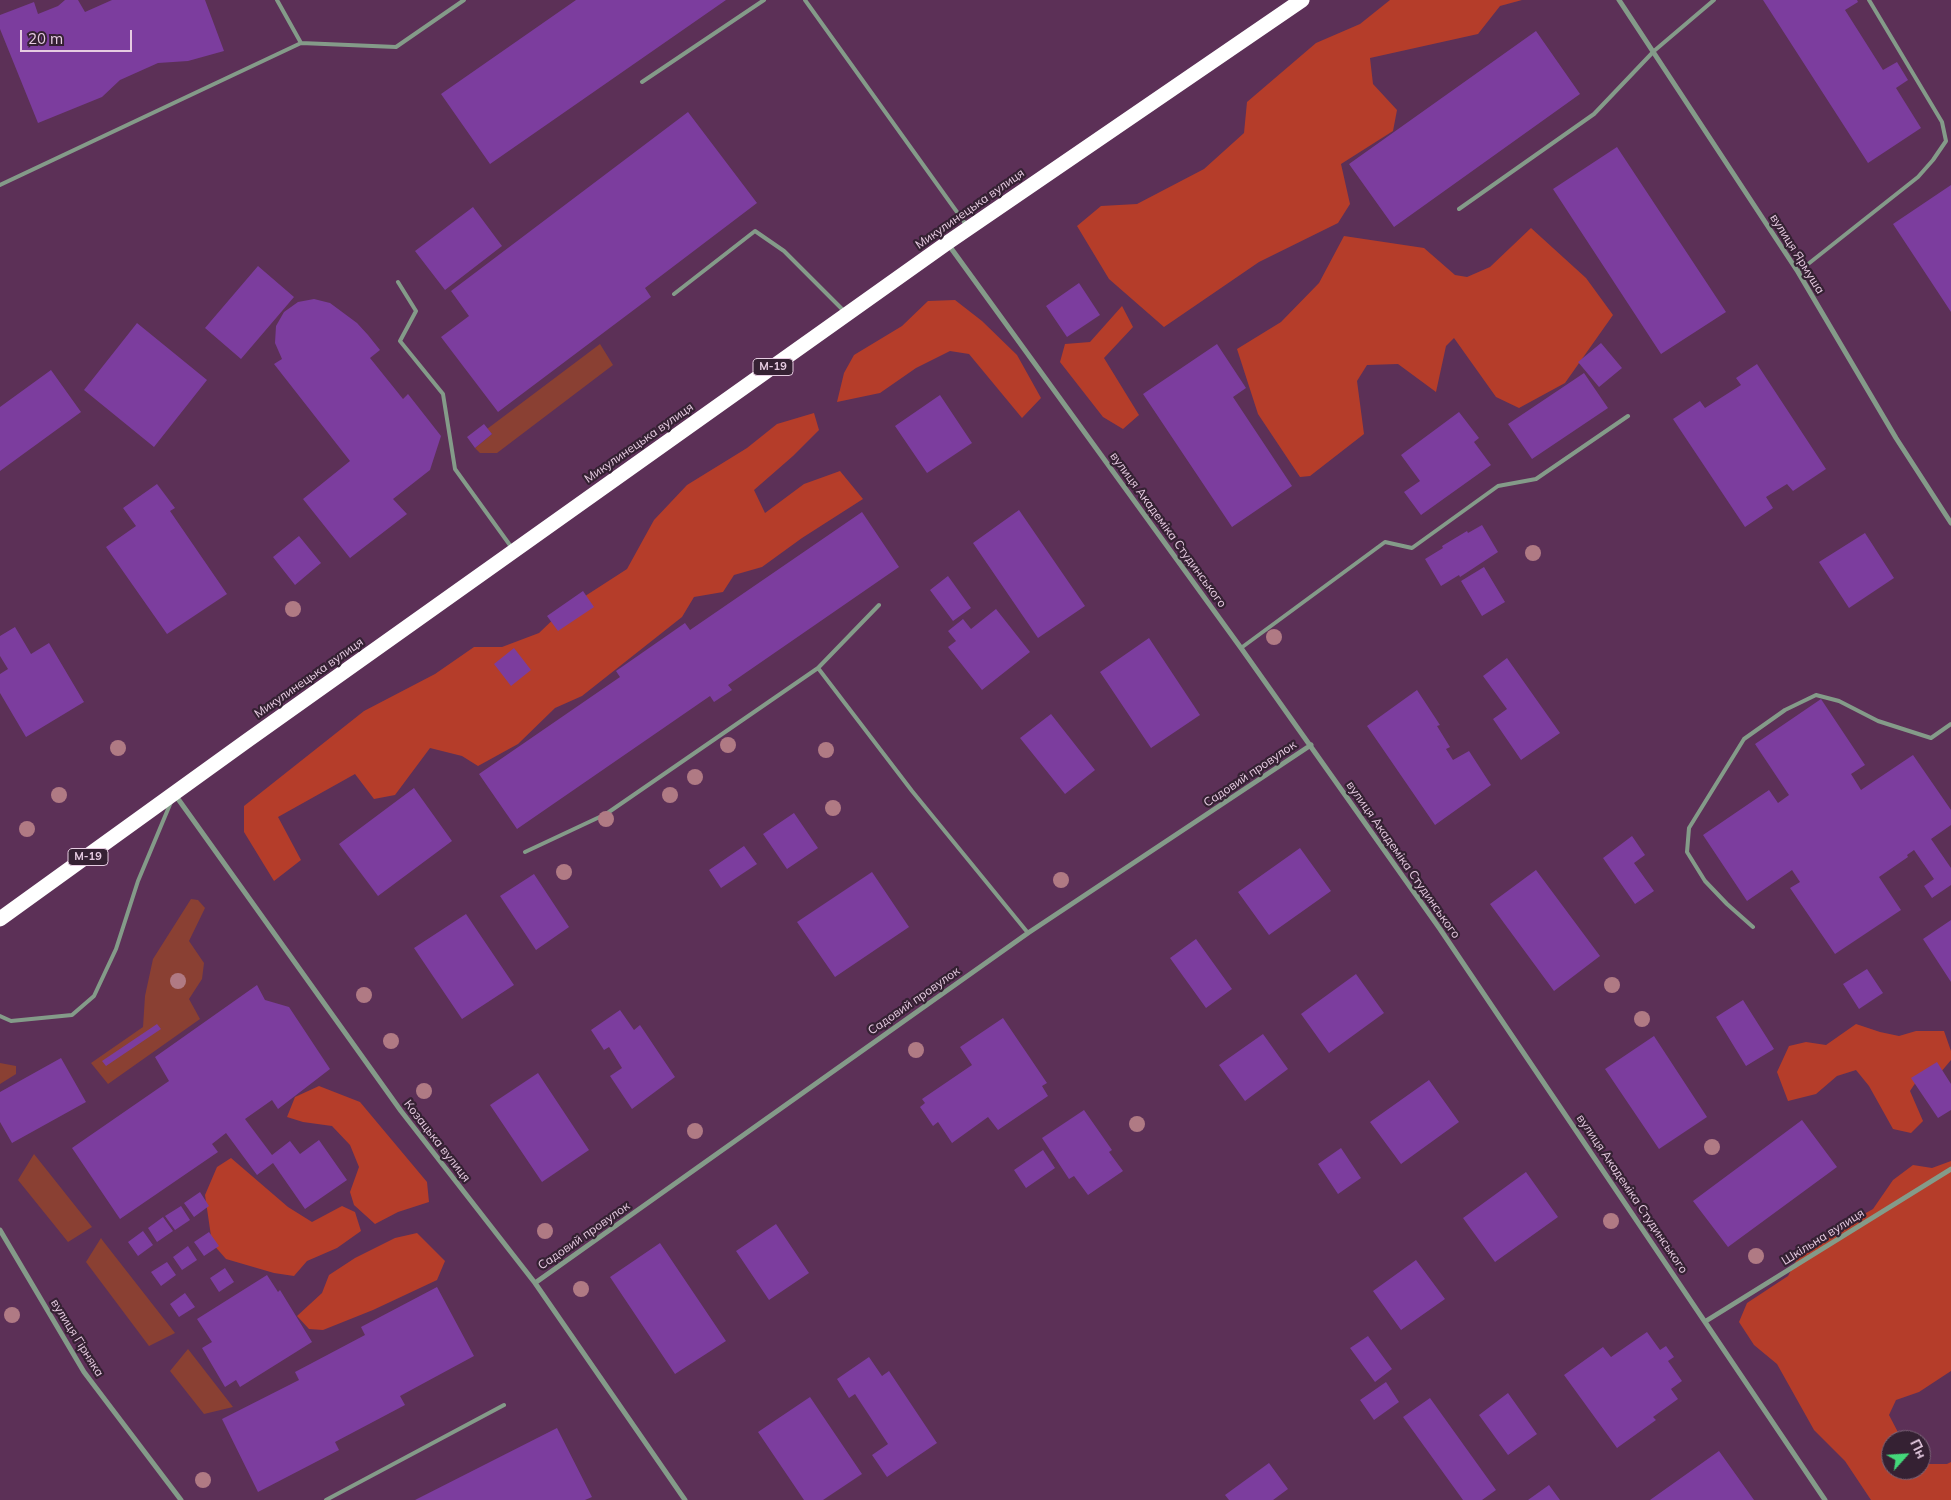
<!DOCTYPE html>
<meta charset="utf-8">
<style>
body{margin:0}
#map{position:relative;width:1951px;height:1500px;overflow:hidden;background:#5c3057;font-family:Mulish,sans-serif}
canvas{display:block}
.north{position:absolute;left:1881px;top:1430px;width:50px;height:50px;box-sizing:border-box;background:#352133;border:1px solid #7c6579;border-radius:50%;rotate:64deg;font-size:14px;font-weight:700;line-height:20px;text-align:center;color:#e7cce2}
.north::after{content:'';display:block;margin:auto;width:18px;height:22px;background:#44d77a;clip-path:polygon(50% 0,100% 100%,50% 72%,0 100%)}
.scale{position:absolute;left:20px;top:30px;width:112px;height:22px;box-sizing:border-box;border:2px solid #e7cce2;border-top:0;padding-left:6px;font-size:15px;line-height:18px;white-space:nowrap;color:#e7cce2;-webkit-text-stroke:4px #352133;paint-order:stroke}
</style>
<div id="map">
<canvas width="1951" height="1500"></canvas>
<div class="north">Пн</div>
<div class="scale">20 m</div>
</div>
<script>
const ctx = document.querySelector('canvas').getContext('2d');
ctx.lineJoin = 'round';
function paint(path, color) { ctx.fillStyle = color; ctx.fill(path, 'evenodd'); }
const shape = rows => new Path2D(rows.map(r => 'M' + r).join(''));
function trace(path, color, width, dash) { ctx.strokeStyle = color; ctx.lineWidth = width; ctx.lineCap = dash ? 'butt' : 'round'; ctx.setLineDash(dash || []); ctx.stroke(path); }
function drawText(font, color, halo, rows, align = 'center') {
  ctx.font = font + ' Mulish,sans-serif'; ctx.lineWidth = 4.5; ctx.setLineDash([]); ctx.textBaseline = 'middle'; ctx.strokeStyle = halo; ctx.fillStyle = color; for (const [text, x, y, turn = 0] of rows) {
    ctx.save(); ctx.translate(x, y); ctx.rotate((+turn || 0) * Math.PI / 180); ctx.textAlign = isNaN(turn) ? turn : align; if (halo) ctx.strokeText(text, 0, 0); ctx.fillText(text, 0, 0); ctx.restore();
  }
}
const green = shape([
 [600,344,613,365,497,453,480,453,475,448,492,434,487,429],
 [191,899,198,900,205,908,189,941,204,963,202,979,189,999,200,1019,108,1084,91,1063,143,1027,145,996,153,959],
 [0,1063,16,1066,16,1074,0,1084],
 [34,1154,92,1227,68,1242,18,1180],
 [101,1238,103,1241,175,1333,149,1346,86,1262],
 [188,1349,233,1407,204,1414,170,1371]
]);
const forest = shape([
 [1390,0,1522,0,1500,6,1478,34,1370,58,1373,84,1397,110,1393,131,1341,164,1350,204,1338,223,1259,262,1164,327,1109,279,1077,226,1101,206,1137,204,1204,169,1244,133,1247,102,1316,43,1360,24],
 [1531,228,1586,278,1613,315,1565,383,1519,408,1496,397,1454,338,1446,346,1436,392,1398,364,1367,365,1357,381,1364,434,1310,476,1300,477,1258,414,1237,349,1281,322,1319,283,1344,236,1424,248,1455,275,1467,277,1490,267],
 [955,300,982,321,1017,355,1041,398,1022,418,969,354,950,351,916,368,880,393,837,402,844,373,854,355,902,326,928,301],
 [1122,306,1133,327,1104,358,1139,415,1123,429,1103,417,1060,362,1065,344,1090,342],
 [814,413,819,430,793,456,754,490,765,513,804,484,840,471,863,499,802,538,762,567,734,575,723,592,694,597,682,617,582,696,555,708,518,744,478,766,462,756,430,748,395,795,374,799,355,774,278,817,301,860,274,881,244,832,244,806,364,711,435,674,474,647,502,647,539,633,562,611,627,569,654,520,687,485,747,448,777,424],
 [1856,1024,1880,1032,1899,1036,1916,1031,1944,1031,1951,1051,1951,1060,1935,1079,1918,1079,1910,1091,1923,1121,1911,1133,1893,1129,1869,1086,1856,1070,1837,1076,1816,1094,1788,1101,1777,1072,1789,1046,1806,1042,1826,1045],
 [319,1086,360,1102,427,1182,429,1202,398,1212,375,1224,354,1205,350,1192,359,1167,350,1145,332,1126,303,1122,287,1117,295,1097],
 [231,1158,288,1207,312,1222,342,1206,355,1212,361,1231,337,1248,307,1261,294,1276,274,1273,226,1259,212,1243,205,1195,217,1167],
 [1951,1161,1951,1371,1919,1392,1896,1400,1889,1415,1902,1440,1891,1440,1891,1470,1921,1470,1921,1459,1926,1464,1947,1464,1951,1462,1951,1500,1871,1500,1845,1461,1814,1430,1777,1364,1754,1345,1739,1322,1747,1303,1788,1276,1803,1248,1825,1240,1850,1222,1873,1209,1893,1180,1913,1165,1932,1168],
 [417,1233,445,1261,437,1280,373,1310,323,1330,309,1329,297,1316,322,1293,329,1275,355,1258,395,1238]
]);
const building = shape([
 [65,0,78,0,85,12,112,0,205,0,224,51,188,61,158,63,120,80,102,97,38,123,0,29,0,15,34,2,38,14,58,6],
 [576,0,726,0,490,164,441,94],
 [1763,0,1857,0,1858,2,1845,10,1883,70,1897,62,1908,80,1896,88,1921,128,1868,163],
 [1536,31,1580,94,1394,227,1349,164],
 [688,112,757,203,645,288,651,297,498,412,441,337,469,316,451,291],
 [1617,147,1726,312,1661,354,1553,189],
 [1951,185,1951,312,1893,224],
 [473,207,502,246,445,290,415,251],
 [258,266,294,297,241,359,205,328],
 [1079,283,1100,315,1067,337,1046,306],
 [314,299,330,303,357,323,368,335,380,350,370,358,403,399,408,394,441,436,430,470,393,499,407,514,350,558,303,499,350,461,274,364,282,359,275,343,276,326,284,312,298,302],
 [137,323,207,380,154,447,84,390],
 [1601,343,1622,368,1599,387,1578,362],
 [1217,344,1246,388,1233,397,1292,486,1232,527,1143,394],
 [1757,364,1826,469,1793,491,1787,484,1766,497,1773,508,1745,527,1673,419,1700,401,1705,408,1741,385,1736,378],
 [51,370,81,412,0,471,0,407],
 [1584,373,1608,408,1532,459,1508,424],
 [940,395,972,443,927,473,895,426],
 [1459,412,1479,438,1474,442,1491,465,1421,515,1404,492,1420,481,1401,455],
 [484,424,492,434,475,448,467,437],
 [157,484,175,508,170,511,227,594,167,634,106,547,136,526,123,508],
 [1019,510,1085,606,1038,638,973,543],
 [862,512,899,567,728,685,732,690,714,702,710,696,517,829,479,774,620,677,616,671,685,623,690,630],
 [1482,525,1498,552,1460,577,1459,575,1441,586,1425,559,1443,548,1442,546,1467,531,1468,533],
 [1865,533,1894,578,1849,608,1819,562],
 [299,536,321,563,295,585,273,557],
 [1484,567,1505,602,1482,616,1461,581],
 [948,576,971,608,953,621,930,590],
 [583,591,594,607,558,631,547,616],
 [996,609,1030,652,982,690,948,647,956,641,948,631,963,619,971,629],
 [15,627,31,654,49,643,84,702,26,737,0,693,0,674,8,669,0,656,0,636],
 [1149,638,1200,715,1151,748,1100,672],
 [514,648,531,670,511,686,494,664],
 [1507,658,1560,733,1521,760,1493,719,1507,709,1483,676],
 [1417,690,1440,725,1437,726,1450,747,1446,749,1453,760,1469,751,1491,785,1435,825,1367,726],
 [1821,699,1865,765,1851,774,1861,790,1913,755,1951,810,1951,825,1931,839,1951,868,1951,885,1932,898,1924,886,1934,879,1914,850,1907,855,1908,857,1879,877,1901,910,1835,954,1790,888,1800,882,1792,870,1747,901,1703,835,1769,790,1778,803,1789,795,1755,744],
 [1051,714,1095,770,1065,794,1020,738],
 [414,788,452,841,378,896,339,844],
 [794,813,818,848,787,869,763,834],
 [1632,836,1645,855,1634,863,1654,891,1635,904,1603,858],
 [744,846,757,864,721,888,709,870],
 [1300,848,1331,891,1269,935,1238,892],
 [1536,870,1600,956,1554,991,1490,904],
 [872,872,909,927,835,977,797,922],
 [534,874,569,927,536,950,500,896],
 [466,914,514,985,462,1019,414,948],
 [1951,920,1951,982,1923,939],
 [1196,939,1232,989,1206,1008,1170,958],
 [1867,969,1883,993,1859,1009,1843,984],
 [1356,974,1384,1013,1329,1053,1301,1014],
 [257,985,265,1000,289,1007,330,1069,278,1109,272,1100,245,1119,272,1155,290,1141,300,1154,319,1140,347,1180,305,1209,273,1163,257,1175,226,1133,212,1144,218,1152,120,1219,72,1148,169,1081,155,1057],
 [1743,1000,1774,1049,1746,1066,1716,1017],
 [620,1010,634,1030,640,1025,675,1077,632,1109,610,1076,622,1068,609,1047,604,1050,591,1030],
 [1003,1018,1047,1083,1042,1086,1048,1096,998,1130,988,1117,952,1143,938,1122,933,1126,920,1107,925,1103,922,1099,972,1065,960,1047],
 [157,1024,161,1029,106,1066,102,1061],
 [1263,1034,1288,1069,1245,1101,1219,1065],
 [1654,1036,1707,1117,1659,1149,1605,1069],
 [61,1058,86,1102,12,1143,0,1122,0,1092],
 [1937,1062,1951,1084,1951,1110,1938,1118,1911,1078],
 [538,1073,589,1150,542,1182,490,1105],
 [1429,1080,1459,1122,1401,1164,1370,1122],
 [1084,1110,1112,1150,1109,1152,1123,1171,1088,1195,1074,1176,1069,1179,1042,1138],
 [1802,1120,1837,1167,1728,1247,1693,1201],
 [1341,1148,1361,1178,1338,1194,1318,1164],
 [1043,1150,1055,1168,1026,1188,1014,1170],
 [1526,1172,1558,1217,1495,1262,1463,1218],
 [200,1192,209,1206,194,1217,184,1203],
 [181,1206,190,1220,175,1230,165,1216],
 [163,1217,173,1231,157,1242,148,1228],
 [776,1224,809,1273,769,1300,736,1251],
 [143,1231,153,1245,138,1256,128,1242],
 [209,1232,219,1246,204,1256,194,1242],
 [660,1243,726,1341,675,1374,610,1277],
 [188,1246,197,1260,182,1270,173,1257],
 [1416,1260,1445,1299,1401,1330,1373,1291],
 [167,1262,176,1275,161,1286,151,1272],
 [225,1268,234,1282,219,1292,210,1278],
 [267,1275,278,1292,280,1290,312,1342,240,1387,236,1380,225,1387,202,1348,212,1342,197,1319],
 [437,1287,474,1356,400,1396,405,1405,335,1442,339,1450,258,1492,222,1419,299,1380,295,1372,365,1335,361,1327],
 [185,1293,195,1307,179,1317,170,1304],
 [1647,1332,1660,1350,1666,1346,1674,1357,1668,1361,1682,1381,1671,1389,1678,1399,1653,1417,1656,1420,1617,1448,1564,1375,1603,1347,1611,1357],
 [1368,1336,1392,1369,1375,1382,1350,1348],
 [869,1357,882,1376,889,1371,937,1443,887,1477,872,1455,888,1444,855,1394,849,1398,837,1379],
 [1386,1382,1399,1402,1374,1420,1360,1400],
 [1508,1393,1537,1434,1508,1455,1479,1415],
 [810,1397,862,1474,823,1500,804,1500,758,1432],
 [1430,1398,1496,1490,1482,1500,1463,1500,1403,1417],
 [557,1428,592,1497,585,1500,415,1500],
 [1719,1451,1754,1500,1650,1500],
 [1269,1463,1288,1489,1273,1500,1229,1500,1225,1495],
 [1549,1485,1560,1500,1528,1500]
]);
const lane = shape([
 [805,0,967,226],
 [301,43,396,47,464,0],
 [642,82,764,0],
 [0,185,301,43,277,0],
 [1459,209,1594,114,1654,51,1714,0],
 [1798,272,1918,177,1933,160,1946,141,1942,122,1869,0],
 [398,282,416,311,400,341,443,394,455,469,512,548],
 [674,294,755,231,784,251,844,311],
 [1241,648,1385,542,1412,548,1498,486,1536,479,1628,416],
 [818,668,912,791,1028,933],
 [525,852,606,814,818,668,879,605],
 [1753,927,1727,904,1705,881,1687,852,1689,828,1744,739,1785,710,1816,695,1839,701,1878,721,1931,738,1951,724],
 [0,1016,11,1021,72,1015,94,996,116,949,138,881,171,802],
 [326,1500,504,1405]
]);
const street = shape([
 [1619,0,1798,272,1896,438,1951,523],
 [948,244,1241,648,1440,929,1825,1500],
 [176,796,401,1111,535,1283,685,1500],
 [0,1230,84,1372,181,1500],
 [535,1283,1028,933,1311,745],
 [1706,1321,1951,1169]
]);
const highway = shape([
 [0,919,248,740,947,243,1302,0]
]);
const trees = [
 [1533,553],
 [293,609],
 [1274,637],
 [728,745],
 [118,748],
 [826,750],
 [695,777],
 [59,795],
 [670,795],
 [833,808],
 [606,819],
 [27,829],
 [564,872],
 [1061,880],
 [178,981],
 [1612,985],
 [364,995],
 [1642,1019],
 [391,1041],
 [916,1050],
 [424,1091],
 [1137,1124],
 [695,1131],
 [1712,1147],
 [1611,1221],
 [545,1231],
 [1756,1256],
 [581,1289],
 [12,1315],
 [203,1480]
];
const shields = [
 [773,367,40],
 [88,857,40]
];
const shieldNames = [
 ["М-19",773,367],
 ["М-19",88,857]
];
const streetNames = [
 ["Микулинецька вулиця",970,209,-35],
 ["вулиця Ярмуша",1797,254,58],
 ["Микулинецька вулиця",639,443,-35],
 ["вулиця Академіка Студинського",1168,530,54],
 ["Микулинецька вулиця",309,678,-35],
 ["Садовий провулок",1250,774,-34],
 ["вулиця Академіка Студинського",1403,860,55],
 ["Садовий провулок",914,1001,-35],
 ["Козацька вулиця",437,1141,52],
 ["вулиця Академіка Студинського",1632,1194,56],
 ["Садовий провулок",584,1236,-35],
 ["Шкільна вулиця",1823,1237,-32],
 ["вулиця Гірняка",77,1338,58]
];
paint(green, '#8a4033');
paint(forest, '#b53d2a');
paint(building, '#7c3d9e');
trace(lane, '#849b89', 4);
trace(street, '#849b89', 5);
trace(highway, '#fff', 15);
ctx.fillStyle = '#b07a84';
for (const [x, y] of trees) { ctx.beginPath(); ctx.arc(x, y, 8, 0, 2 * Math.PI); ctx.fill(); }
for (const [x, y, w] of shields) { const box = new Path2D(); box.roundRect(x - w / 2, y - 8.5, w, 17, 4); ctx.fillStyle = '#352133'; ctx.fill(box); trace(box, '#e7cce2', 1); }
drawText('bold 11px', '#e7cce2', null, shieldNames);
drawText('12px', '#e7cce2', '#352133', streetNames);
</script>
